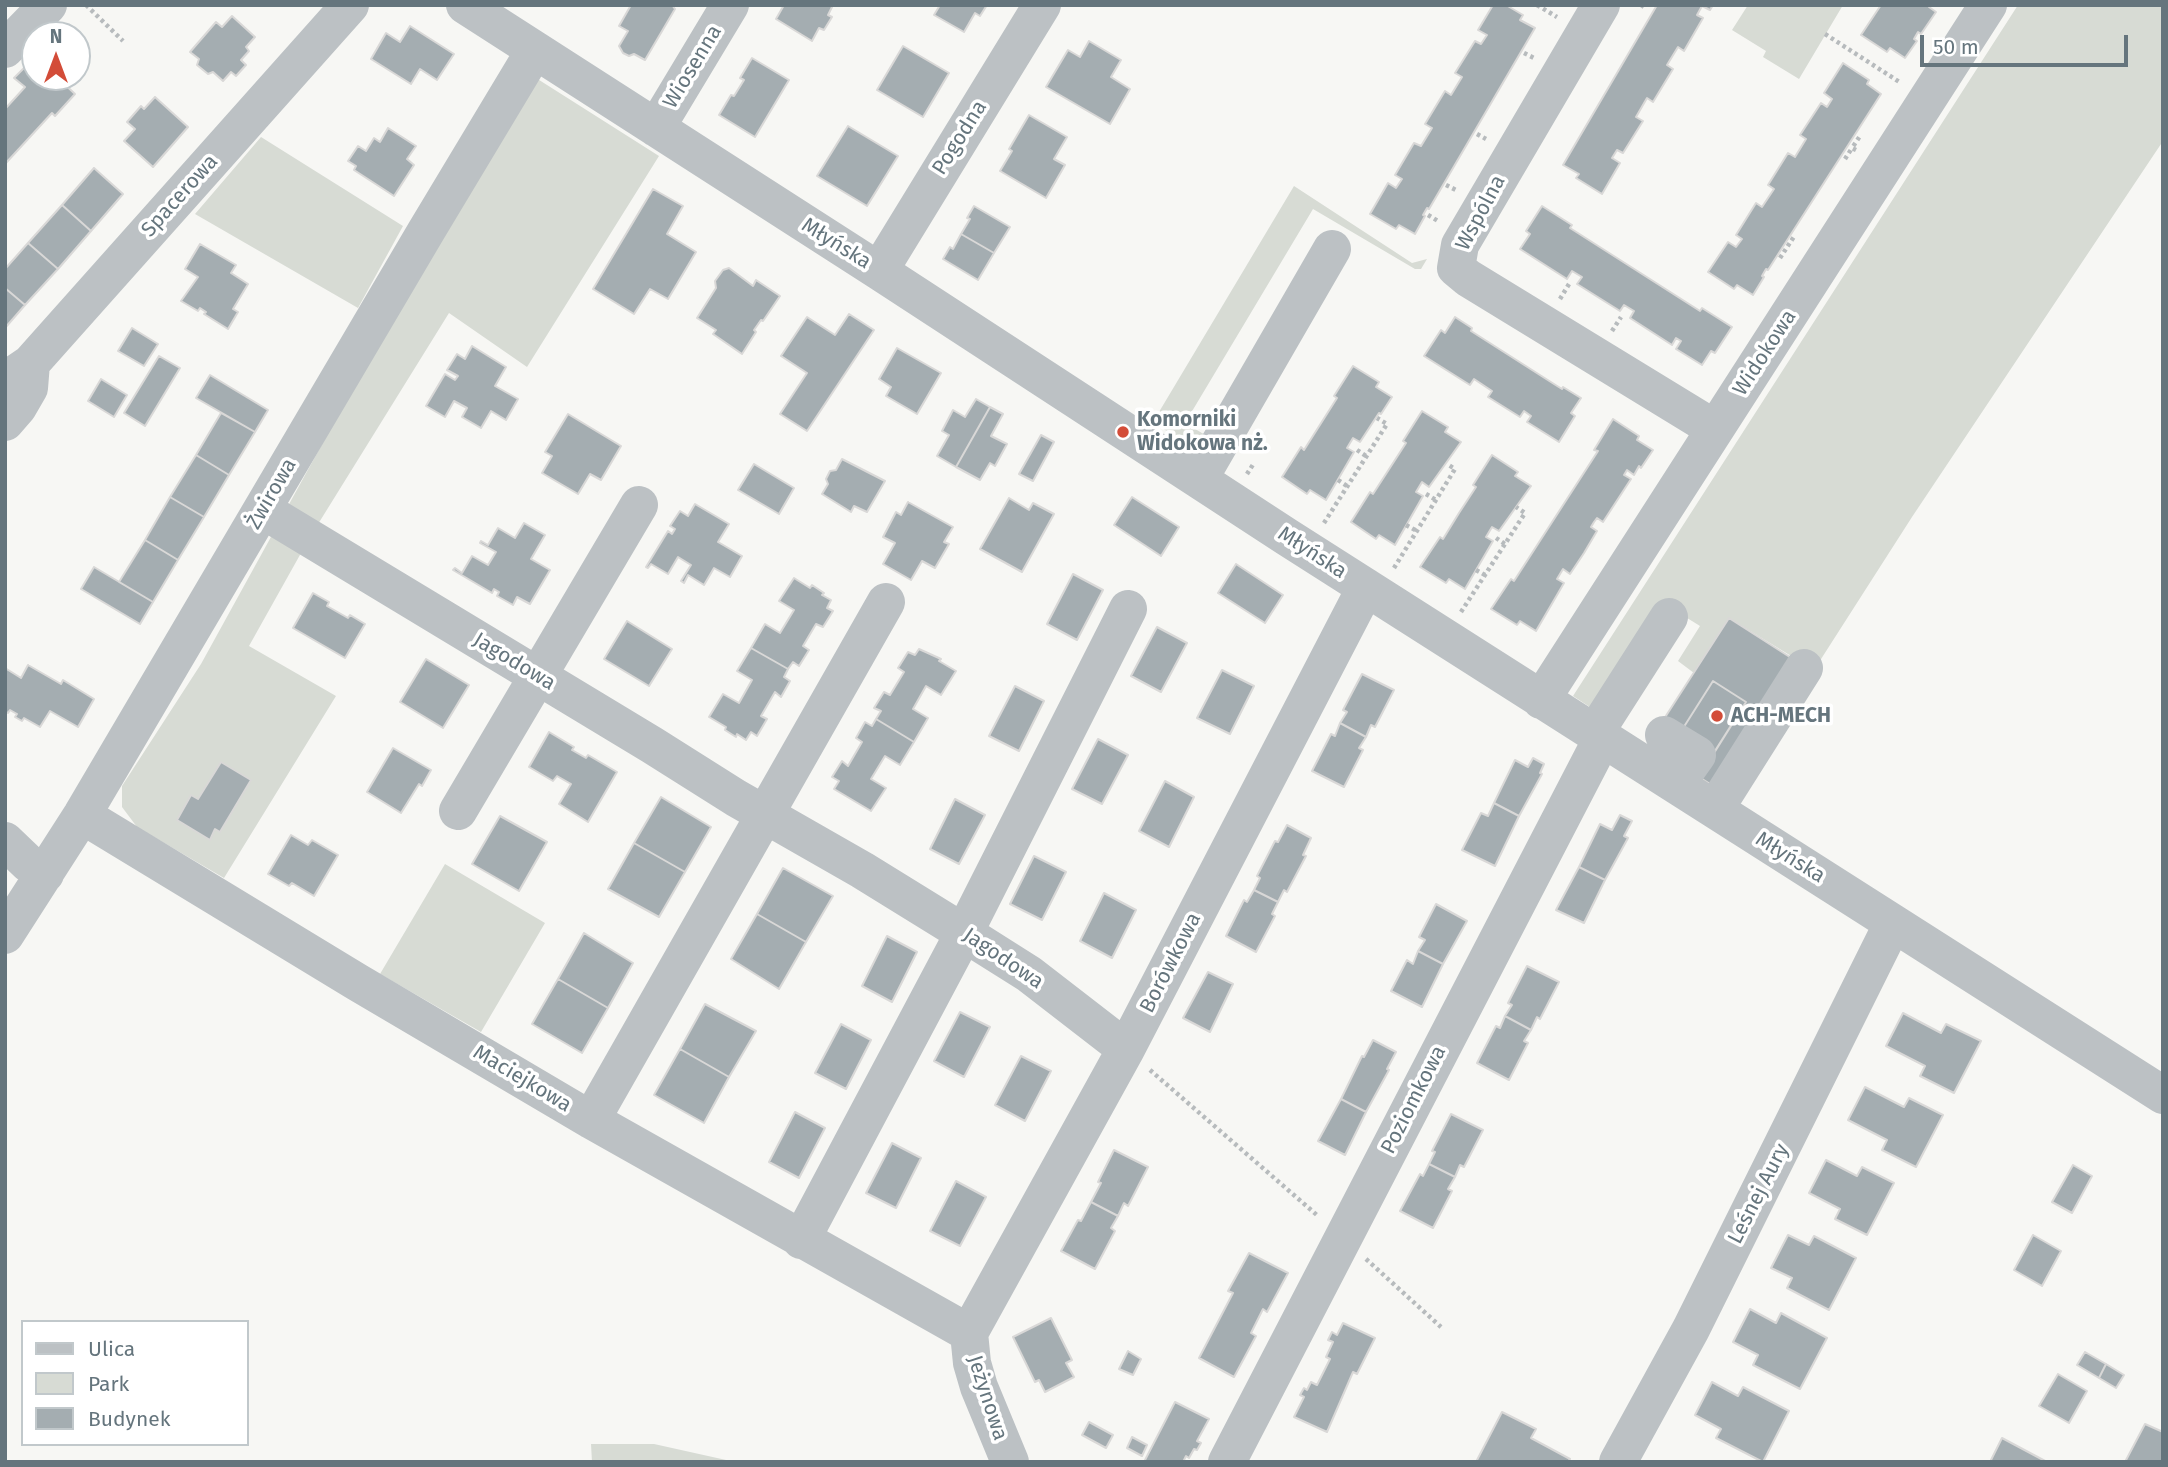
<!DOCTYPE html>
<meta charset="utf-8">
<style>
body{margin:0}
#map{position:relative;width:2168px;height:1467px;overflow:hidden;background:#f7f7f4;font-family:"Fira Sans",sans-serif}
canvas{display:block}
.frame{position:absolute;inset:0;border:7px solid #65757d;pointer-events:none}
.legend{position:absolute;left:21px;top:1320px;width:228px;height:126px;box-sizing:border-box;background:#fff;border:2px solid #c1c8cb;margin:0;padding:9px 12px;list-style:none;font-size:21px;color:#65757d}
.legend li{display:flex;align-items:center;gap:14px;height:35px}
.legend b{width:35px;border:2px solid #c1c8cb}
.north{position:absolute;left:21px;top:21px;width:70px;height:70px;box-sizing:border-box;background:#fff;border:2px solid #c1c8cb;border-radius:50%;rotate:0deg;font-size:19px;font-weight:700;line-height:28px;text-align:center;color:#65757d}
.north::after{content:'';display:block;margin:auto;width:24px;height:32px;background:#d34c38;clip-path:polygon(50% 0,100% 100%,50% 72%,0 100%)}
.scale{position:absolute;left:1920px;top:35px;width:208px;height:32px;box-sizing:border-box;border:4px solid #65757d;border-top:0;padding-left:9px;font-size:21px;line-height:24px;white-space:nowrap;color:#65757d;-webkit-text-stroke:5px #fff;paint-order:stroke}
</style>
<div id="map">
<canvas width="2168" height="1467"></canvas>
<div class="frame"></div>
<ul class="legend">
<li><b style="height:9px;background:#bcc1c4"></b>Ulica</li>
<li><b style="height:19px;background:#d7dbd4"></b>Park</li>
<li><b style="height:19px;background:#a4adb1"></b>Budynek</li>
</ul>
<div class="north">N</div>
<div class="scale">50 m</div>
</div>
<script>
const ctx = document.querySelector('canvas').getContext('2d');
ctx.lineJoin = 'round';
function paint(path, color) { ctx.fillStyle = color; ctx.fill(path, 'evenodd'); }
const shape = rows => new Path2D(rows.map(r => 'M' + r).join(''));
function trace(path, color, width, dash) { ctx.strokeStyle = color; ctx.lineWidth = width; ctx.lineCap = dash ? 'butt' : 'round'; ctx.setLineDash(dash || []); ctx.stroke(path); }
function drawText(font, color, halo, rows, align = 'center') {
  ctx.font = font + ' "Fira Sans",sans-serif'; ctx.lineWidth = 7; ctx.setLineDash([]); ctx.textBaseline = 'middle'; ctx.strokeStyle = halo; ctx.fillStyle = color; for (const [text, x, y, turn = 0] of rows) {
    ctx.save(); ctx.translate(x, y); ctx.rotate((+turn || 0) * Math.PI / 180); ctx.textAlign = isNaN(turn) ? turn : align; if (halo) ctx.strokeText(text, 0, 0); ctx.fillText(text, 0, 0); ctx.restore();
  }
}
const green = shape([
 [1748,5,1843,5,1799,79,1763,57,1766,51,1732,30],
 [2018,5,2163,5,2163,141,1912,517,1814,670,1729,618,1694,673,1678,661,1700,626,1663,603,1596,711,1573,696],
 [536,78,659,156,527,367,449,313,310,537,249,646,336,696,224,878,137,827,122,807,122,786,201,664,353,388],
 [261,137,403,226,358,308,195,214],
 [1294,186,1412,263,1427,259,1421,269,1415,269,1313,209,1185,423,1207,436,1197,446,1188,445,1153,422],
 [445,864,545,923,481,1032,380,974],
 [591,1444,654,1444,735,1462,592,1462]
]);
const building = shape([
 [631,5,672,5,675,9,645,60,634,54,629,56,623,53,619,46,628,31,619,26,631,5],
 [784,5,833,5,828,15,832,17,824,30,819,28,812,41,776,19,784,5],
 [940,5,987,5,980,16,975,13,964,32,934,15,940,5],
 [1493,5,1506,5,1523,15,1520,20,1535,28,1429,209,1427,208,1423,215,1425,216,1415,234,1399,225,1396,229,1370,214,1388,183,1396,188,1402,179,1395,175,1414,143,1421,146,1432,128,1425,124,1445,91,1451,95,1462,77,1455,73,1475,41,1481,44,1487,35,1478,30,1493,5],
 [1657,5,1713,5,1710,10,1702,6,1697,15,1703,18,1684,51,1678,47,1667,65,1673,69,1653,102,1647,98,1636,117,1643,121,1623,153,1617,150,1612,158,1620,163,1602,194,1576,178,1579,174,1563,165,1657,5],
 [1881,5,1930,5,1929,7,1936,12,1921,34,1918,32,1914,39,1917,41,1905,58,1890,48,1887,52,1861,35,1881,5],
 [232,16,255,37,246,47,249,51,241,60,246,65,236,76,231,72,223,81,213,72,208,74,197,65,199,59,190,52,216,22,222,27,232,16],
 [410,26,454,54,437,80,420,69,411,84,371,59,386,33,400,42,410,26],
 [1089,41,1121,60,1111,77,1130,89,1110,124,1046,87,1068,50,1080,57,1089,41],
 [903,46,949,73,923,117,877,90,903,46],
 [35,57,35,77,57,77,75,94,55,116,52,113,5,164,5,109,25,87,14,78,35,57],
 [752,58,789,80,755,137,719,115,731,95,734,96,744,80,740,78,752,58],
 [1843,63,1869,80,1867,84,1881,94,1768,270,1766,269,1762,276,1764,277,1753,295,1737,285,1734,289,1708,272,1728,242,1736,247,1742,239,1736,235,1756,203,1762,207,1774,189,1768,185,1788,153,1795,157,1806,139,1800,135,1821,103,1827,107,1832,99,1824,93,1843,63],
 [155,97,188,127,153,167,124,141,135,129,127,122,141,106,144,109,155,97],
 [1029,115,1067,137,1054,159,1065,165,1046,198,1000,171,1012,151,1009,149,1029,115],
 [848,126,898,156,867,206,817,176,848,126],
 [388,128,416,146,407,159,414,165,394,196,354,170,356,166,348,161,358,146,366,151,374,138,380,142,388,128],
 [94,168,123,194,91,231,62,205,94,168],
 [653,189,683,206,667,234,696,252,668,299,650,289,634,314,593,289,653,189],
 [62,205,91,231,58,269,28,243,62,205],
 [974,206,1010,227,994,253,961,234,970,219,967,218,974,206],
 [1542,206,1572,225,1570,228,1700,311,1702,308,1732,327,1715,353,1711,351,1702,365,1676,349,1681,341,1676,338,1672,345,1630,318,1634,311,1624,305,1620,311,1577,284,1582,277,1572,271,1567,279,1520,249,1530,234,1526,231,1542,206],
 [961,234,994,253,978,280,943,259,950,247,953,249,961,234],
 [28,243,58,269,25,305,5,288,5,269,28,243],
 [200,244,236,265,231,273,248,284,233,309,238,312,228,329,204,314,206,312,200,308,198,311,181,301,198,277,185,269,200,244],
 [729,268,753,286,756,280,780,296,763,321,761,320,754,330,756,332,742,354,713,334,716,330,697,318,716,288,715,281,723,270,729,268],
 [5,288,25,305,5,328,5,288],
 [849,314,874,330,807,431,780,414,807,373,781,356,807,317,835,335,849,314],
 [1455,317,1472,328,1471,331,1554,384,1562,389,1563,387,1581,398,1571,413,1575,416,1559,442,1527,422,1531,416,1524,411,1520,417,1488,397,1492,391,1474,379,1470,385,1424,356,1441,330,1445,333,1455,317],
 [132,328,158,344,144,366,118,351,132,328],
 [472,346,506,367,495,386,518,399,506,420,491,411,481,428,462,417,467,408,454,401,445,417,426,406,445,374,455,380,458,376,447,370,457,354,465,359,472,346],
 [897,348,941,373,917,414,886,396,891,387,879,379,897,348],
 [159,356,180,368,145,426,124,413,159,356],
 [1353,366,1379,382,1376,387,1392,397,1381,414,1379,413,1360,442,1353,438,1347,448,1354,452,1326,500,1310,490,1307,494,1282,477,1301,447,1304,450,1337,398,1334,396,1353,366],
 [210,375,268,410,255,432,196,398,210,375],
 [101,379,127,395,114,417,88,401,101,379],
 [976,399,990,407,956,467,937,456,949,435,942,431,953,410,965,417,976,399],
 [990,407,1003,414,991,436,1007,444,995,466,990,463,980,480,956,467,990,407],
 [1422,411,1448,427,1445,432,1461,442,1429,487,1422,482,1416,492,1423,496,1395,545,1379,535,1376,539,1351,522,1370,492,1373,494,1406,443,1403,441,1422,411],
 [221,413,255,432,229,475,196,455,221,413],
 [568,414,621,446,601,480,590,474,578,494,542,473,552,456,545,452,568,414],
 [1613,419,1639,436,1637,440,1653,450,1641,468,1639,466,1634,475,1627,470,1624,475,1631,479,1603,522,1597,518,1594,522,1591,527,1597,531,1584,553,1570,574,1563,569,1557,579,1564,583,1536,631,1520,621,1517,625,1491,609,1511,579,1514,581,1598,451,1594,450,1613,419],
 [1041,435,1054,442,1033,481,1019,474,1041,435],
 [196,455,229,475,204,517,170,497,196,455],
 [1492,455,1518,472,1515,476,1531,486,1499,531,1492,527,1486,537,1493,541,1465,589,1449,579,1446,583,1420,567,1440,537,1443,539,1459,513,1476,487,1473,485,1492,455],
 [842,459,885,481,867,512,854,506,851,512,822,494,828,484,826,479,830,471,836,470,842,459],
 [754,464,794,488,779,514,738,490,754,464],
 [170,497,204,517,178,560,145,540,170,497],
 [1132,497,1179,527,1161,556,1114,525,1132,497],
 [1009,498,1029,510,1033,503,1054,514,1022,572,980,549,1009,498],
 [908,502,953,527,944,542,949,544,935,568,922,561,911,580,883,564,895,543,883,537,896,512,901,515,908,502],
 [695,504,729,524,718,542,742,556,730,577,714,568,704,585,688,575,684,583,681,581,691,565,678,557,668,574,651,564,648,568,646,567,668,531,672,534,675,529,670,526,680,511,688,516,695,504],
 [524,523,545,535,531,559,550,570,530,604,517,597,513,605,497,596,499,592,494,589,492,593,453,570,455,568,462,573,472,556,488,565,496,552,480,543,481,541,488,545,498,528,515,538,524,523],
 [145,540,178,560,153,602,119,582,145,540],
 [1236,564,1283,595,1265,623,1218,593,1236,564],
 [94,567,153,602,140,624,81,589,94,567],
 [1073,574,1103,590,1077,640,1047,624,1073,574],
 [794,578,810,588,812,585,824,593,822,595,831,600,827,608,833,611,823,627,816,624,803,646,809,650,799,666,793,662,788,669,751,648,765,624,780,633,794,610,779,601,794,578],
 [313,593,329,602,327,606,348,618,350,615,365,624,345,658,293,628,313,593],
 [1729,618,1796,661,1715,787,1699,777,1746,702,1713,681,1680,733,1662,722,1729,618],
 [627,621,672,649,649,686,604,659,627,621],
 [1157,627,1187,643,1161,692,1131,676,1157,627],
 [751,648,788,669,784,677,790,681,781,697,775,692,761,716,767,719,757,736,751,732,746,740,737,734,736,737,725,730,726,727,709,717,723,694,739,703,752,680,737,671,751,648],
 [919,649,941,659,939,661,956,671,941,695,926,686,913,709,928,718,914,742,876,719,881,711,874,708,884,692,890,695,904,672,898,668,908,652,915,655,919,649],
 [426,659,469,685,443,728,400,702,426,659],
 [28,665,61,684,63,680,94,699,78,727,50,711,40,727,24,718,22,721,15,717,17,714,10,710,8,713,5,711,5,668,21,678,28,665],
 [1222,670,1254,686,1230,734,1197,718,1222,670],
 [1362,674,1394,690,1375,727,1371,725,1366,737,1340,723,1347,712,1343,710,1362,674],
 [1713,681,1746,702,1713,754,1680,733,1713,681],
 [1015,686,1044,701,1019,751,989,736,1015,686],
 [876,719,914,742,900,765,885,756,871,779,886,788,871,811,834,789,839,781,832,777,842,761,848,766,862,742,856,738,865,722,872,726,876,719],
 [1340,723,1366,737,1359,748,1363,750,1344,787,1312,771,1331,734,1335,736,1340,723],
 [549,732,574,747,572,750,586,758,588,755,617,772,588,822,559,804,571,784,557,776,553,781,529,767,549,732],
 [1098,739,1128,755,1102,804,1072,789,1098,739],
 [393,748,431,770,422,786,419,784,401,813,367,792,393,748],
 [1533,758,1544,764,1540,773,1542,774,1519,816,1494,803,1515,760,1528,767,1533,758],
 [221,762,251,780,220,832,215,829,210,840,177,820,191,795,198,799,221,762],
 [1165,781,1194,797,1169,847,1139,831,1165,781],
 [661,797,711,827,685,872,634,843,661,797],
 [955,799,985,815,959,864,930,849,955,799],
 [1494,803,1519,816,1495,866,1462,850,1481,813,1488,816,1494,803],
 [1620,815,1632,821,1624,836,1628,838,1605,880,1579,867,1600,824,1612,830,1620,815],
 [500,816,547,842,519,891,472,864,500,816],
 [1287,825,1311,838,1303,855,1306,856,1287,892,1284,890,1278,902,1254,890,1260,878,1257,876,1275,841,1278,842,1287,825],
 [291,835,308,845,312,840,338,855,314,896,292,883,289,886,268,874,291,835],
 [634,843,685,872,659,917,608,889,634,843],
 [1034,856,1066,872,1042,920,1010,904,1034,856],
 [1579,867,1605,880,1584,923,1556,910,1579,867],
 [783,868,833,896,806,942,757,914,783,868],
 [1254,890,1278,902,1272,914,1275,916,1256,952,1226,936,1244,900,1247,902,1254,890],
 [1104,893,1136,910,1112,958,1080,941,1104,893],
 [1436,904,1467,921,1443,964,1418,951,1425,940,1419,937,1436,904],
 [757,914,806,942,779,989,731,959,757,914],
 [584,933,633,963,608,1008,558,979,584,933],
 [887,936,917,952,892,1002,862,986,887,936],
 [1418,951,1443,964,1422,1007,1391,991,1407,960,1413,964,1418,951],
 [1527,966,1559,982,1540,1019,1537,1017,1531,1030,1505,1016,1512,1005,1508,1003,1527,966],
 [1208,972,1233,984,1210,1032,1183,1018,1208,972],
 [558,979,608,1008,582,1053,532,1024,558,979],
 [705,1004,756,1031,729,1077,680,1049,705,1004],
 [960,1012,990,1027,964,1077,934,1061,960,1012],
 [1903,1013,1941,1033,1946,1024,1981,1041,1954,1093,1920,1076,1925,1066,1886,1046,1903,1013],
 [1505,1016,1531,1030,1524,1041,1528,1043,1509,1080,1477,1063,1496,1026,1500,1028,1505,1016],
 [841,1024,871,1040,846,1089,815,1073,841,1024],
 [1373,1040,1396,1052,1387,1069,1389,1070,1366,1112,1341,1099,1362,1056,1364,1057,1373,1040],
 [680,1049,729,1077,704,1123,654,1095,680,1049],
 [1021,1056,1051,1071,1025,1121,995,1105,1021,1056],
 [1865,1087,1904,1107,1909,1098,1943,1115,1916,1167,1882,1150,1887,1140,1848,1120,1865,1087],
 [1341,1099,1366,1112,1345,1155,1318,1141,1341,1099],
 [795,1112,825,1128,799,1178,769,1162,795,1112],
 [1451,1114,1483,1130,1464,1167,1460,1165,1455,1177,1429,1164,1435,1152,1432,1151,1451,1114],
 [892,1143,921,1158,896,1208,866,1193,892,1143],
 [1114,1150,1148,1167,1128,1206,1124,1203,1118,1216,1091,1202,1101,1183,1098,1182,1114,1150],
 [1826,1160,1857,1176,1862,1167,1894,1183,1867,1235,1835,1219,1840,1209,1809,1193,1826,1160],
 [1429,1164,1455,1177,1448,1189,1452,1191,1433,1228,1400,1211,1420,1174,1423,1176,1429,1164],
 [2073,1165,2092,1176,2072,1213,2052,1202,2073,1165],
 [956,1181,986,1197,960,1246,930,1231,956,1181],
 [1091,1202,1118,1216,1111,1228,1115,1231,1095,1269,1061,1251,1078,1220,1081,1221,1091,1202],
 [1788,1235,1809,1245,1814,1236,1856,1258,1829,1310,1787,1288,1792,1278,1771,1268,1788,1235],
 [2033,1235,2061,1251,2042,1286,2014,1270,2033,1235],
 [1249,1253,1288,1273,1267,1312,1263,1309,1251,1333,1256,1336,1234,1377,1199,1358,1233,1293,1228,1291,1249,1253],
 [1750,1309,1776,1323,1781,1313,1827,1338,1800,1389,1753,1365,1758,1355,1733,1342,1750,1309],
 [1051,1318,1072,1360,1066,1363,1074,1377,1045,1392,1039,1380,1035,1382,1013,1337,1051,1318],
 [1343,1323,1375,1338,1357,1374,1353,1372,1327,1432,1294,1417,1304,1397,1300,1395,1304,1388,1307,1390,1311,1382,1317,1385,1330,1359,1326,1357,1333,1342,1328,1340,1332,1332,1337,1335,1343,1323],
 [1128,1351,1141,1359,1133,1375,1119,1369,1128,1351],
 [2085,1352,2106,1364,2099,1378,2077,1365,2085,1352],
 [2106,1364,2124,1375,2116,1388,2099,1378,2106,1364],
 [2058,1374,2087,1391,2069,1423,2039,1406,2058,1374],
 [1712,1382,1738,1396,1743,1387,1789,1411,1763,1462,1716,1438,1721,1429,1695,1415,1712,1382],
 [1175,1402,1209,1419,1197,1441,1201,1443,1197,1450,1194,1449,1189,1458,1186,1456,1183,1462,1144,1462,1175,1402],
 [1502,1412,1536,1429,1531,1438,1570,1459,1568,1462,1476,1462,1502,1412],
 [1089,1422,1113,1435,1106,1448,1082,1435,1089,1422],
 [2145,1424,2163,1432,2163,1462,2125,1462,2145,1424],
 [1132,1437,1147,1445,1142,1456,1127,1448,1132,1437],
 [2002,1438,2047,1462,1990,1462,2002,1438]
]);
const path = shape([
 [86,5,123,41],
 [1537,5,1557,17],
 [1641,5,1644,7],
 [1825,34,1901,83],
 [1524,53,1534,58],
 [1477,134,1486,139],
 [1856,150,1852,148,1860,136],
 [1845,159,1852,148],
 [1446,185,1456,190],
 [1428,215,1438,221],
 [1780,258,1795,235],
 [1560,299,1569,284],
 [1612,331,1621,317],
 [1357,450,1366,456],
 [1247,474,1254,463],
 [1338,480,1347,486],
 [1426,494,1436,500],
 [1324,523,1387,424,1377,418],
 [1406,525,1417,531],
 [1496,538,1505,544],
 [1394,568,1455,469,1447,464],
 [1476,570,1485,575],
 [1461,612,1525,513,1516,507],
 [1150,1070,1318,1216],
 [1366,1259,1441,1327]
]);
const minor = shape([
 [465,5,879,271,1287,537,2163,1095],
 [1601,5,1460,245,1456,268,1468,278,1715,429],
 [5,49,48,5],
 [656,128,730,5],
 [879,271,1042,5],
 [5,381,31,363,350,5],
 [5,422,18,407,29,388,31,363],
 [1199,479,1332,249],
 [263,510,652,745,736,798,862,870,964,933,1029,974,1126,1049],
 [1541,700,1988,5],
 [1605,717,1669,617],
 [1664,735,1697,755,1687,769],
 [1725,793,1804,668],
 [458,811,639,505],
 [82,815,357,982,591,1120,969,1333],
 [5,841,28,863,45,874],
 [5,935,82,815,425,233,535,50],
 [591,1120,886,602],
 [801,1240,964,933,1128,609],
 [969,1333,1126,1049,1366,587],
 [969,1333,972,1363,979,1387,1010,1462],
 [1227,1462,1602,739],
 [1618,1462,1691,1329,1893,923]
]);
const markers = [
 [1123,432,7,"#d34c38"],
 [1717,716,7,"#d34c38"]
];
const streetNames = [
 ["Wiosenna",693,67,-59],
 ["Pogodna",960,138,-58],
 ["Spacerowa",180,196,-48],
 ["Wspólna",1481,213,-62],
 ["Młyńska",836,244,32],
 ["Widokowa",1765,353,-57],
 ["Żwirowa",272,494,-60],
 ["Młyńska",1312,553,33],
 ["Jagodowa",514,662,31],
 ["Młyńska",1790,858,32],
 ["Jagodowa",1003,959,34],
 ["Borówkowa",1171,963,-63],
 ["Maciejkowa",522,1079,31],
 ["Poziomkowa",1414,1100,-63],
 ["Leśnej Aury",1759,1194,-63],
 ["Jeżynowa",987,1398,72]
];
const poiNames = [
 ["Komorniki",1137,420],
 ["Widokowa nż.",1137,444],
 ["ACH-MECH",1731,716]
];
paint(green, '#d7dbd4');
paint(building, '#a4adb1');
trace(building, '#d9d8d7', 2);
trace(path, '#b7bbbd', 4.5, [3.5, 3.5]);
trace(minor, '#bcc1c4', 38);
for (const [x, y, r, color] of markers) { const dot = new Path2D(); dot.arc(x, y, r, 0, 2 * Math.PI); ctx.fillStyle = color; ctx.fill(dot); trace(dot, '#fff', 2.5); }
drawText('21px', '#65757d', '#fff', streetNames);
drawText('bold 21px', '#65757d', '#fff', poiNames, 'left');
</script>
